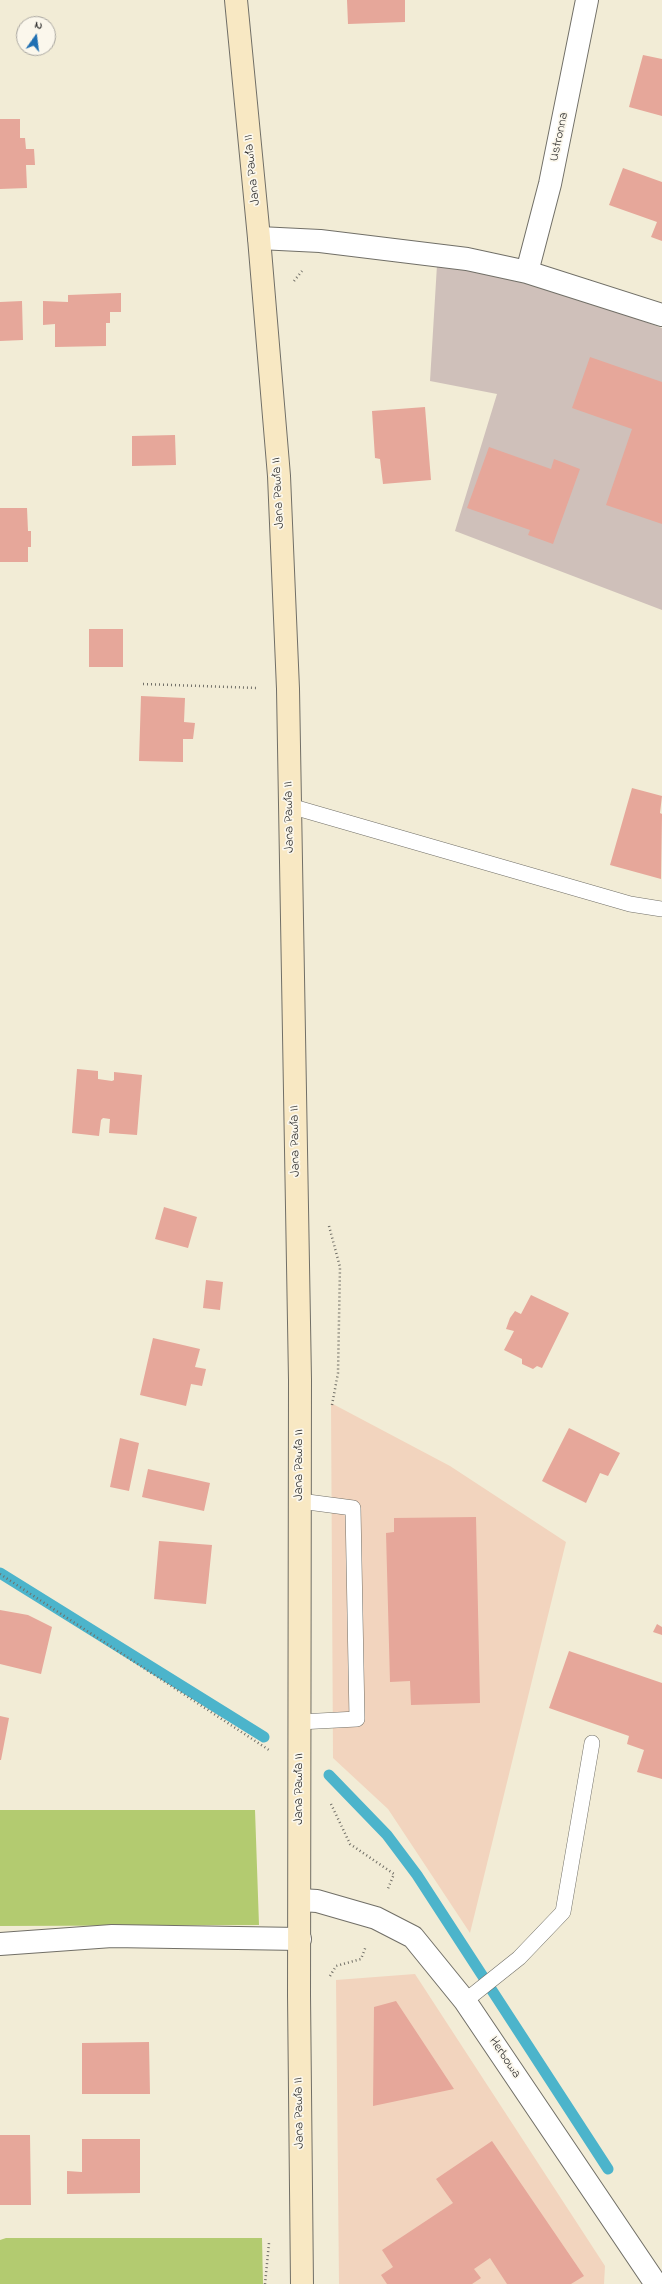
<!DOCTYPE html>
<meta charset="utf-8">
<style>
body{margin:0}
#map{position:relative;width:662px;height:2284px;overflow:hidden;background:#f2ecd6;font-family:"Indie Flower",sans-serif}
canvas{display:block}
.north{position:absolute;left:16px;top:16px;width:40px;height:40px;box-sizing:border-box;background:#fbf7ec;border:1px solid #a8a59f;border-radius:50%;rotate:14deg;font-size:11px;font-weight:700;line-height:16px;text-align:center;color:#2b2b2b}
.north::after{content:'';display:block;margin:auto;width:14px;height:18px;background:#1f6fb2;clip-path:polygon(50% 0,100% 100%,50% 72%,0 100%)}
</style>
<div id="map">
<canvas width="662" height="2284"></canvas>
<div class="north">N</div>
</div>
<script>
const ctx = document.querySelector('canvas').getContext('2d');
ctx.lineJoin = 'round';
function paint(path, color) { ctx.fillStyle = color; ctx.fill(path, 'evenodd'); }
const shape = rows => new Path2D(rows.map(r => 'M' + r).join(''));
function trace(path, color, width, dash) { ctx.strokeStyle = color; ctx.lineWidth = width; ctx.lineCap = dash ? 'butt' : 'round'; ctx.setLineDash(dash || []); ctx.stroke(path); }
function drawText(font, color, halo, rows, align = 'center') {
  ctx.font = font + ' "Indie Flower",sans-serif'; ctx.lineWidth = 3.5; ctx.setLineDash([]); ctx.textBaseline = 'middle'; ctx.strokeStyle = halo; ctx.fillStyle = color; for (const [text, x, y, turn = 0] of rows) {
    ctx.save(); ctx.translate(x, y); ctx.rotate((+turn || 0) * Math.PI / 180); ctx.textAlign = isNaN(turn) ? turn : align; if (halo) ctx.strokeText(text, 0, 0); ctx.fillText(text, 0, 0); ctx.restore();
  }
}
const built = shape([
 [331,1403,450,1466,566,1542,470,1933,388,1809,333,1758],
 [415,1974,605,2266,604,2284,339,2284,336,1980]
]);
const industrial = shape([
 [437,265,496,275,569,294,662,328,662,610,455,531,497,394,430,381]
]);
const green = shape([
 [0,1810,255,1810,259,1925,0,1926],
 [6,2238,262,2238,263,2284,0,2284,0,2240]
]);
const stream = shape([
 [0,1573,264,1737],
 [329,1775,387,1835,417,1875,608,2169]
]);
const building = shape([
 [347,0,405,0,405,22,348,24],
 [643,55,662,59,662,116,629,107],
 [0,119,20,119,20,138,25,138,26,149,34,149,35,165,26,165,27,188,0,189],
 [623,168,662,182,662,241,651,237,657,222,609,205],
 [121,293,121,312,110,312,110,323,106,323,106,346,55,347,55,324,43,325,43,301,68,302,68,295],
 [22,301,23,340,0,341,0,302],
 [590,357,662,382,662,524,606,505,632,429,572,408],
 [425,407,431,480,383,484,380,459,375,458,372,411],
 [175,435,176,465,132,466,132,436],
 [489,447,551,469,554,459,580,469,553,544,528,535,530,530,467,508],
 [0,508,27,508,28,531,31,531,31,547,28,547,28,562,0,562],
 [89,629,123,629,123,667,89,667],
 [141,696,185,698,184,722,195,723,193,739,183,739,183,762,139,761],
 [632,788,662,796,660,813,662,814,661,879,610,865],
 [77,1069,98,1071,98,1079,112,1081,114,1080,114,1072,142,1075,137,1135,109,1133,110,1119,103,1118,101,1120,99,1136,72,1133],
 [164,1207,197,1217,188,1248,155,1239],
 [206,1280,223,1282,220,1310,203,1308],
 [531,1295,569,1313,542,1368,537,1366,533,1369,522,1364,522,1359,504,1350,514,1331,506,1329,510,1318,515,1311,521,1314],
 [153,1338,200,1349,195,1367,206,1369,202,1386,191,1384,186,1406,140,1395],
 [569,1428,620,1453,608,1476,600,1473,586,1503,542,1481],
 [120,1438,139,1443,129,1491,110,1487],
 [148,1469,210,1483,204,1511,142,1497],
 [476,1517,480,1703,411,1705,410,1681,390,1682,386,1533,394,1532,394,1518],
 [159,1541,212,1545,206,1604,154,1599],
 [0,1610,28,1615,52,1627,41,1674,0,1664],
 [657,1624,662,1627,662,1635,653,1632],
 [569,1651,662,1683,662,1779,637,1772,644,1750,627,1744,629,1736,549,1708],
 [0,1716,9,1718,1,1760,0,1760],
 [396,2001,454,2089,373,2106,374,2007],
 [149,2042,150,2094,82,2094,82,2043],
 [0,2135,30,2135,31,2205,0,2205],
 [82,2139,140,2139,140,2193,67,2194,67,2171,82,2172],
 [492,2141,584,2276,571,2284,507,2284,490,2258,474,2269,481,2278,472,2284,387,2284,381,2275,393,2267,382,2250,453,2203,436,2179]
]);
const path = shape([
 [294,281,302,271],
 [143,684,258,688],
 [329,1226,340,1267,338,1373,332,1405],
 [0,1574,269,1750],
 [331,1804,350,1844,394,1874,387,1891],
 [330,1976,336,1966,361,1959,366,1946],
 [265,2284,269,2243]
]);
const lane = shape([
 [290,806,630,904,662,909],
 [299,1722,357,1719,353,1508,300,1501],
 [465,2001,519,1958,563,1912,592,1743]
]);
const street = shape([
 [259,238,320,241,467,259,527,272,662,315],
 [527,272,550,184,587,0],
 [300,1900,317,1901,376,1918,413,1937,465,2001,656,2284],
 [0,1944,112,1936,300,1939]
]);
const secondary = shape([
 [236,0,259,238,279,476,288,689,300,1380,299,1995,302,2284]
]);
const streetNames = [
 ["Ustronna",560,137,-78],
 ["Jana Pawła II",253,170,-96],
 ["Jana Pawła II",279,493,-93],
 ["Jana Pawła II",290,817,-91],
 ["Jana Pawła II",296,1141,-91],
 ["Jana Pawła II",300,1465,-90],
 ["Jana Pawła II",300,1789,-90],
 ["Herbowa",504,2058,56],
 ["Jana Pawła II",300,2113,-91]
];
paint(built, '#f2d4be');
paint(industrial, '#cfc0ba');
paint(green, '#b3cb70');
trace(stream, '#4cb4cb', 11);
paint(building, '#e6a79a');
trace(lane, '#716f67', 16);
trace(street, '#716f67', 24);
trace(secondary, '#716f67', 24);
trace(path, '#716f67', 2.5, [1, 3]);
trace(lane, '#fff', 15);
trace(street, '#fff', 22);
trace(secondary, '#f8e8c3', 22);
drawText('13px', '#2b2b2b', '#fbf7ec', streetNames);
</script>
